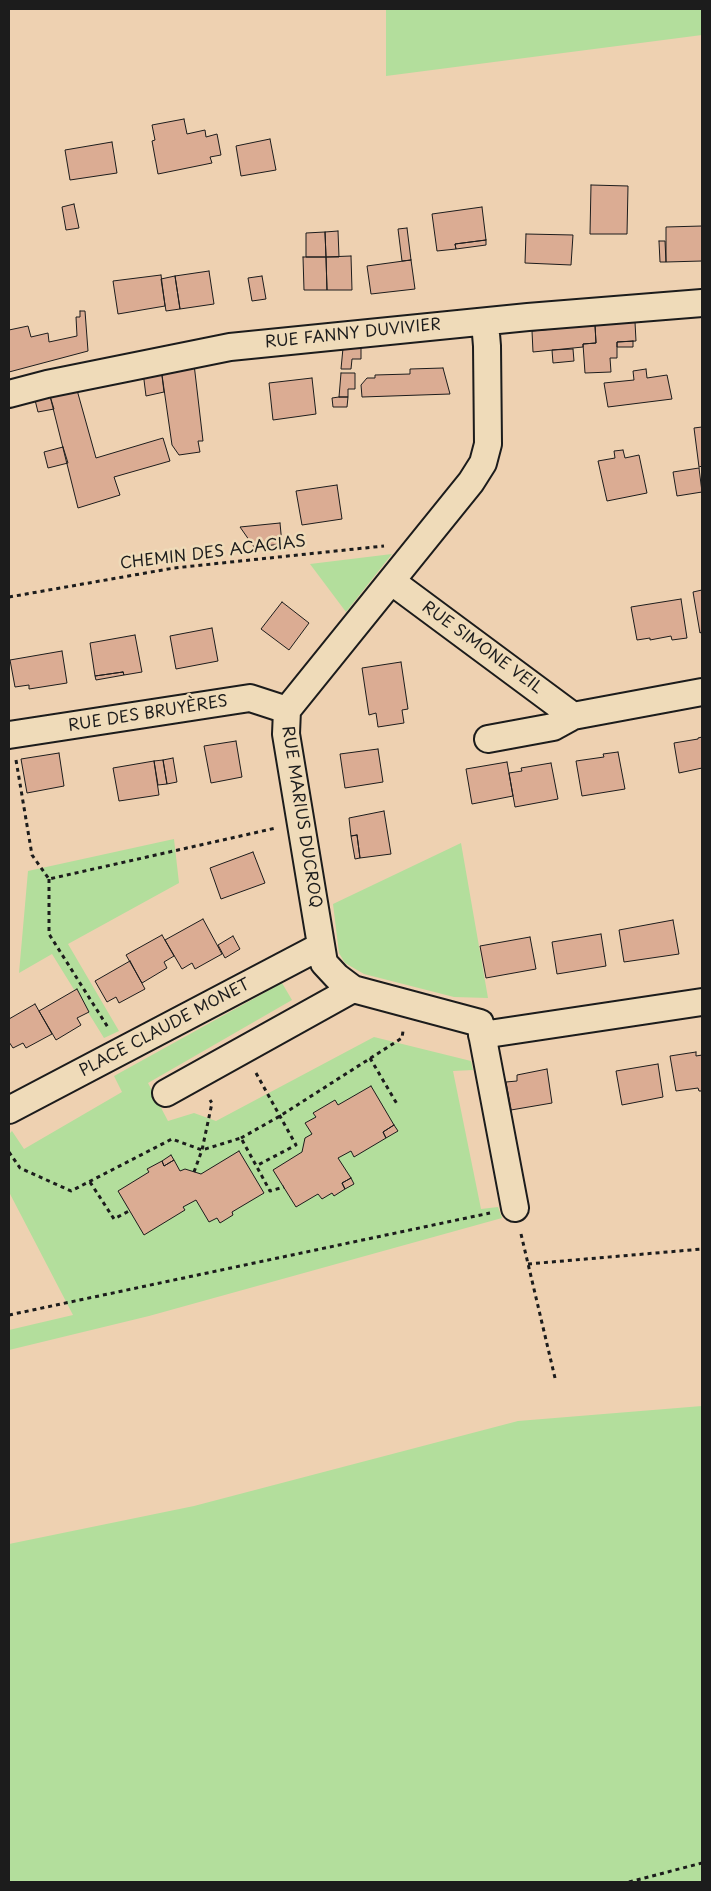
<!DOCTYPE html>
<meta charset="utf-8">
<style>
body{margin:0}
#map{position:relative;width:711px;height:1891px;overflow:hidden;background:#eed1b1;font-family:"Playpen Sans",sans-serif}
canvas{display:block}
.frame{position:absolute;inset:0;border:10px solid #1c1c1c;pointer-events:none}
</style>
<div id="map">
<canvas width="711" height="1891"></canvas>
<div class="frame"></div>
</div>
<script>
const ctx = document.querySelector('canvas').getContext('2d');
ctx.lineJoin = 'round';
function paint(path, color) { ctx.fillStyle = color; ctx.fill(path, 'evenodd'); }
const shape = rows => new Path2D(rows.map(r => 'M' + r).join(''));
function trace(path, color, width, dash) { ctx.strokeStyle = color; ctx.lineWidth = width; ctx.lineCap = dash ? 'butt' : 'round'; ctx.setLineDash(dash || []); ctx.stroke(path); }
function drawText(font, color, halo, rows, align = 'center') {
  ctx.font = font + ' "Playpen Sans",sans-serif'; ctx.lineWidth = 5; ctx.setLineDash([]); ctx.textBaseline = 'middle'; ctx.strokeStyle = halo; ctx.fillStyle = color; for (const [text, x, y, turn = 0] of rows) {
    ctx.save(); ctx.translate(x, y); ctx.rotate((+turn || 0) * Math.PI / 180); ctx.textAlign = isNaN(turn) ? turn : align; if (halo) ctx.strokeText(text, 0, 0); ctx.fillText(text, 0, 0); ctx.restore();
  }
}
const green = shape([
 [386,9,702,9,702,35,386,76],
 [392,554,346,612,310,564],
 [174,839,179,883,68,944,119,1031,104,1038,52,954,19,973,28,871],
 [461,843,488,998,454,997,364,974,345,963,339,953,333,904],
 [282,983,292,1000,148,1083,168,1121,194,1113,216,1121,374,1037,471,1061,473,1070,453,1071,481,1209,498,1207,502,1218,149,1316,9,1350,9,1330,73,1315,9,1192,9,1134,12,1131,24,1149,122,1092,114,1076],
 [702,1406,702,1882,9,1882,9,1544,194,1506,518,1421]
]);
const building = shape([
 [184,119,187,134,205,130,206,137,217,134,221,155,210,157,212,163,158,174,152,141,155,140,152,125,184,119],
 [270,139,276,170,241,176,236,146,270,139],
 [112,142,117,173,70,180,65,150,112,142],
 [591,185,628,186,627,234,590,234,591,185],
 [74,204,79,228,66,230,62,207,74,204],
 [482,207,486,240,455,244,456,249,437,251,432,214,482,207],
 [702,226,702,261,666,262,666,227,702,226],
 [407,228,411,260,402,261,398,229,407,228],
 [338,231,339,257,326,257,325,232,338,231],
 [325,232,326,257,306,257,306,233,325,232],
 [526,234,573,235,571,265,525,263,526,234],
 [486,240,486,245,456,249,455,244,486,240],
 [659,241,665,241,666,262,660,262,659,241],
 [351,256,352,290,327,290,326,257,351,256],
 [303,257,326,257,327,290,304,290,303,257],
 [411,260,415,289,371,294,367,266,411,260],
 [209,271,214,304,180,309,175,276,209,271],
 [161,275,165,306,118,314,113,281,161,275],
 [175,276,180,309,166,311,161,279,175,276],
 [262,276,266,299,252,301,248,278,262,276],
 [80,311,85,311,88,351,9,372,9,330,28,326,31,337,48,333,49,342,77,336,76,317,80,317,80,311],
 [635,322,636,341,617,342,617,358,610,358,611,372,585,373,583,344,596,343,595,325,635,322],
 [595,325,596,343,583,344,583,347,533,352,532,331,595,325],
 [633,341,633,347,617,347,617,342,633,341],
 [361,346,361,359,352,359,351,369,341,369,343,348,361,346],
 [573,349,574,361,553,363,552,350,573,349],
 [194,364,203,441,198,441,200,452,179,455,172,445,161,368,194,364],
 [161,368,164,392,146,396,143,372,161,368],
 [443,368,450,394,362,397,361,385,367,378,375,378,375,375,410,374,410,369,443,368],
 [646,369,647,378,667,375,672,399,608,407,604,383,634,380,633,371,646,369],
 [341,373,355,373,355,389,348,389,348,397,339,397,341,373],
 [312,378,316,414,273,420,269,383,312,378],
 [77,390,96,458,163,438,170,461,114,477,120,495,78,508,50,396,77,390],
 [50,396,54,409,38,412,35,400,50,396],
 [339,397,348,397,347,407,333,407,332,398,339,397],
 [702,427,702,466,699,467,694,428,702,427],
 [63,447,68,463,48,468,44,452,63,447],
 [623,450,625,458,639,455,647,493,607,501,598,461,615,458,614,451,623,450],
 [699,468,702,492,677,496,673,472,699,468],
 [337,485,342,519,302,525,296,491,337,485],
 [280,523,282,544,254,547,240,527,280,523],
 [702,590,702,632,700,633,693,592,702,590],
 [681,599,687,638,672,640,671,636,650,640,650,638,637,640,631,607,681,599],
 [282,602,309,623,289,650,261,629,282,602],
 [212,628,218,661,176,669,170,636,212,628],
 [135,635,142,672,124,675,123,672,95,676,90,643,135,635],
 [62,651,67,683,29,689,29,685,15,687,10,660,62,651],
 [401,662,408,709,402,710,404,723,378,727,376,713,369,715,362,668,401,662],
 [123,672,124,675,96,680,95,676,123,672],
 [702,737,702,768,679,773,674,743,698,739,698,738,702,737],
 [236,741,242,777,211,783,204,746,236,741],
 [378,749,383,782,345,788,340,754,378,749],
 [618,752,625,789,582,796,576,761,604,757,603,754,618,752],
 [59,753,64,786,27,793,21,759,59,753],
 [173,758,177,782,167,784,163,760,173,758],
 [163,760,167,784,158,785,154,761,163,760],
 [154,761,159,795,119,801,113,768,154,761],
 [507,762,513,796,472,804,466,769,507,762],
 [551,763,558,799,515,807,509,773,522,771,521,768,551,763],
 [384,811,391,854,360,858,357,835,351,836,349,818,384,811],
 [357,835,360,858,355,859,351,836,357,835],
 [253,852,265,883,221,899,210,868,253,852],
 [203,919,222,954,195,969,192,963,182,969,165,940,203,919],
 [673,920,679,954,624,962,619,930,673,920],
 [601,934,606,966,557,974,552,942,601,934],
 [162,935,174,956,164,962,167,968,142,983,126,955,162,935],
 [233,936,240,949,225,958,218,945,233,936],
 [530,937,536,969,486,978,480,946,530,937],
 [130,961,145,989,119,1003,116,997,107,1002,95,981,130,961],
 [77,989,89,1012,77,1018,81,1025,56,1040,39,1011,77,989],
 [35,1004,52,1034,26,1048,23,1043,13,1048,9,1042,9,1019,35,1004],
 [696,1052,696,1056,702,1055,702,1091,699,1091,698,1088,676,1091,670,1056,696,1052],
 [658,1064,663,1097,622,1105,616,1071,658,1064],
 [547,1069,552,1103,511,1110,506,1082,517,1081,517,1075,547,1069],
 [371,1086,394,1125,383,1132,386,1138,354,1157,351,1151,338,1158,351,1178,342,1183,345,1189,334,1196,332,1193,322,1199,318,1194,296,1207,273,1170,302,1152,305,1138,312,1134,305,1123,316,1117,313,1113,335,1100,338,1105,371,1086],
 [394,1125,398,1131,386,1138,383,1132,394,1125],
 [239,1151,264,1193,232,1212,233,1215,220,1223,217,1218,209,1222,196,1200,183,1207,185,1210,144,1235,118,1191,149,1172,147,1169,162,1161,164,1166,174,1160,180,1171,185,1169,201,1174,239,1151],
 [171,1155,174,1160,164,1166,162,1161,171,1155],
 [351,1178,354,1184,345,1189,342,1183,351,1178]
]);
const path = shape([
 [9,597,174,568,384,546],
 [16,760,32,855,49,879,276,828],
 [49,879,49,934,109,1029],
 [370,1058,397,1104],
 [256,1073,296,1145,256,1166],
 [241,1138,280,1116,402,1038,403,1031],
 [9,1152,20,1168,71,1191,172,1139,202,1150,241,1138,270,1191,284,1187],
 [194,1172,202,1150,212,1103,210,1100],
 [90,1182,114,1219,129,1211],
 [521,1234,555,1378],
 [528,1264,702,1249],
 [9,1315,490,1213],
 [629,1882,702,1863]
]);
const minor = shape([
 [485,322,487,346,488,444,483,463,471,482,287,710,286,734,324,963,337,977,353,989,480,1023,515,1208],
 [9,394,47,384,230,347,528,317,702,303],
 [391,581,573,716],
 [9,735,250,698,287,710],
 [488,739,553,727,573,716,702,692],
 [482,1035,702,1002],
 [166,1093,353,989],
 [9,1110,321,946]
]);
const streetNames = [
 ["RUE FANNY DUVIVIER",353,334,-6],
 ["CHEMIN DES ACACIAS",213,553,-7],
 ["RUE SIMONE VEIL",482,648,36],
 ["RUE DES BRUYÈRES",148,714,-9],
 ["RUE MARIUS DUCROQ",301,817,81],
 ["PLACE CLAUDE MONET",165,1028,-28]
];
paint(green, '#b3de9c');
paint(building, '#dbac93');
trace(building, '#1c1c1c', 1);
trace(minor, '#1c1c1c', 30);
trace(path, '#1c1c1c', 3, [4, 4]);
trace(minor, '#efdbb9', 26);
drawText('16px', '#1c1c1c', '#efdbb9', streetNames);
</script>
